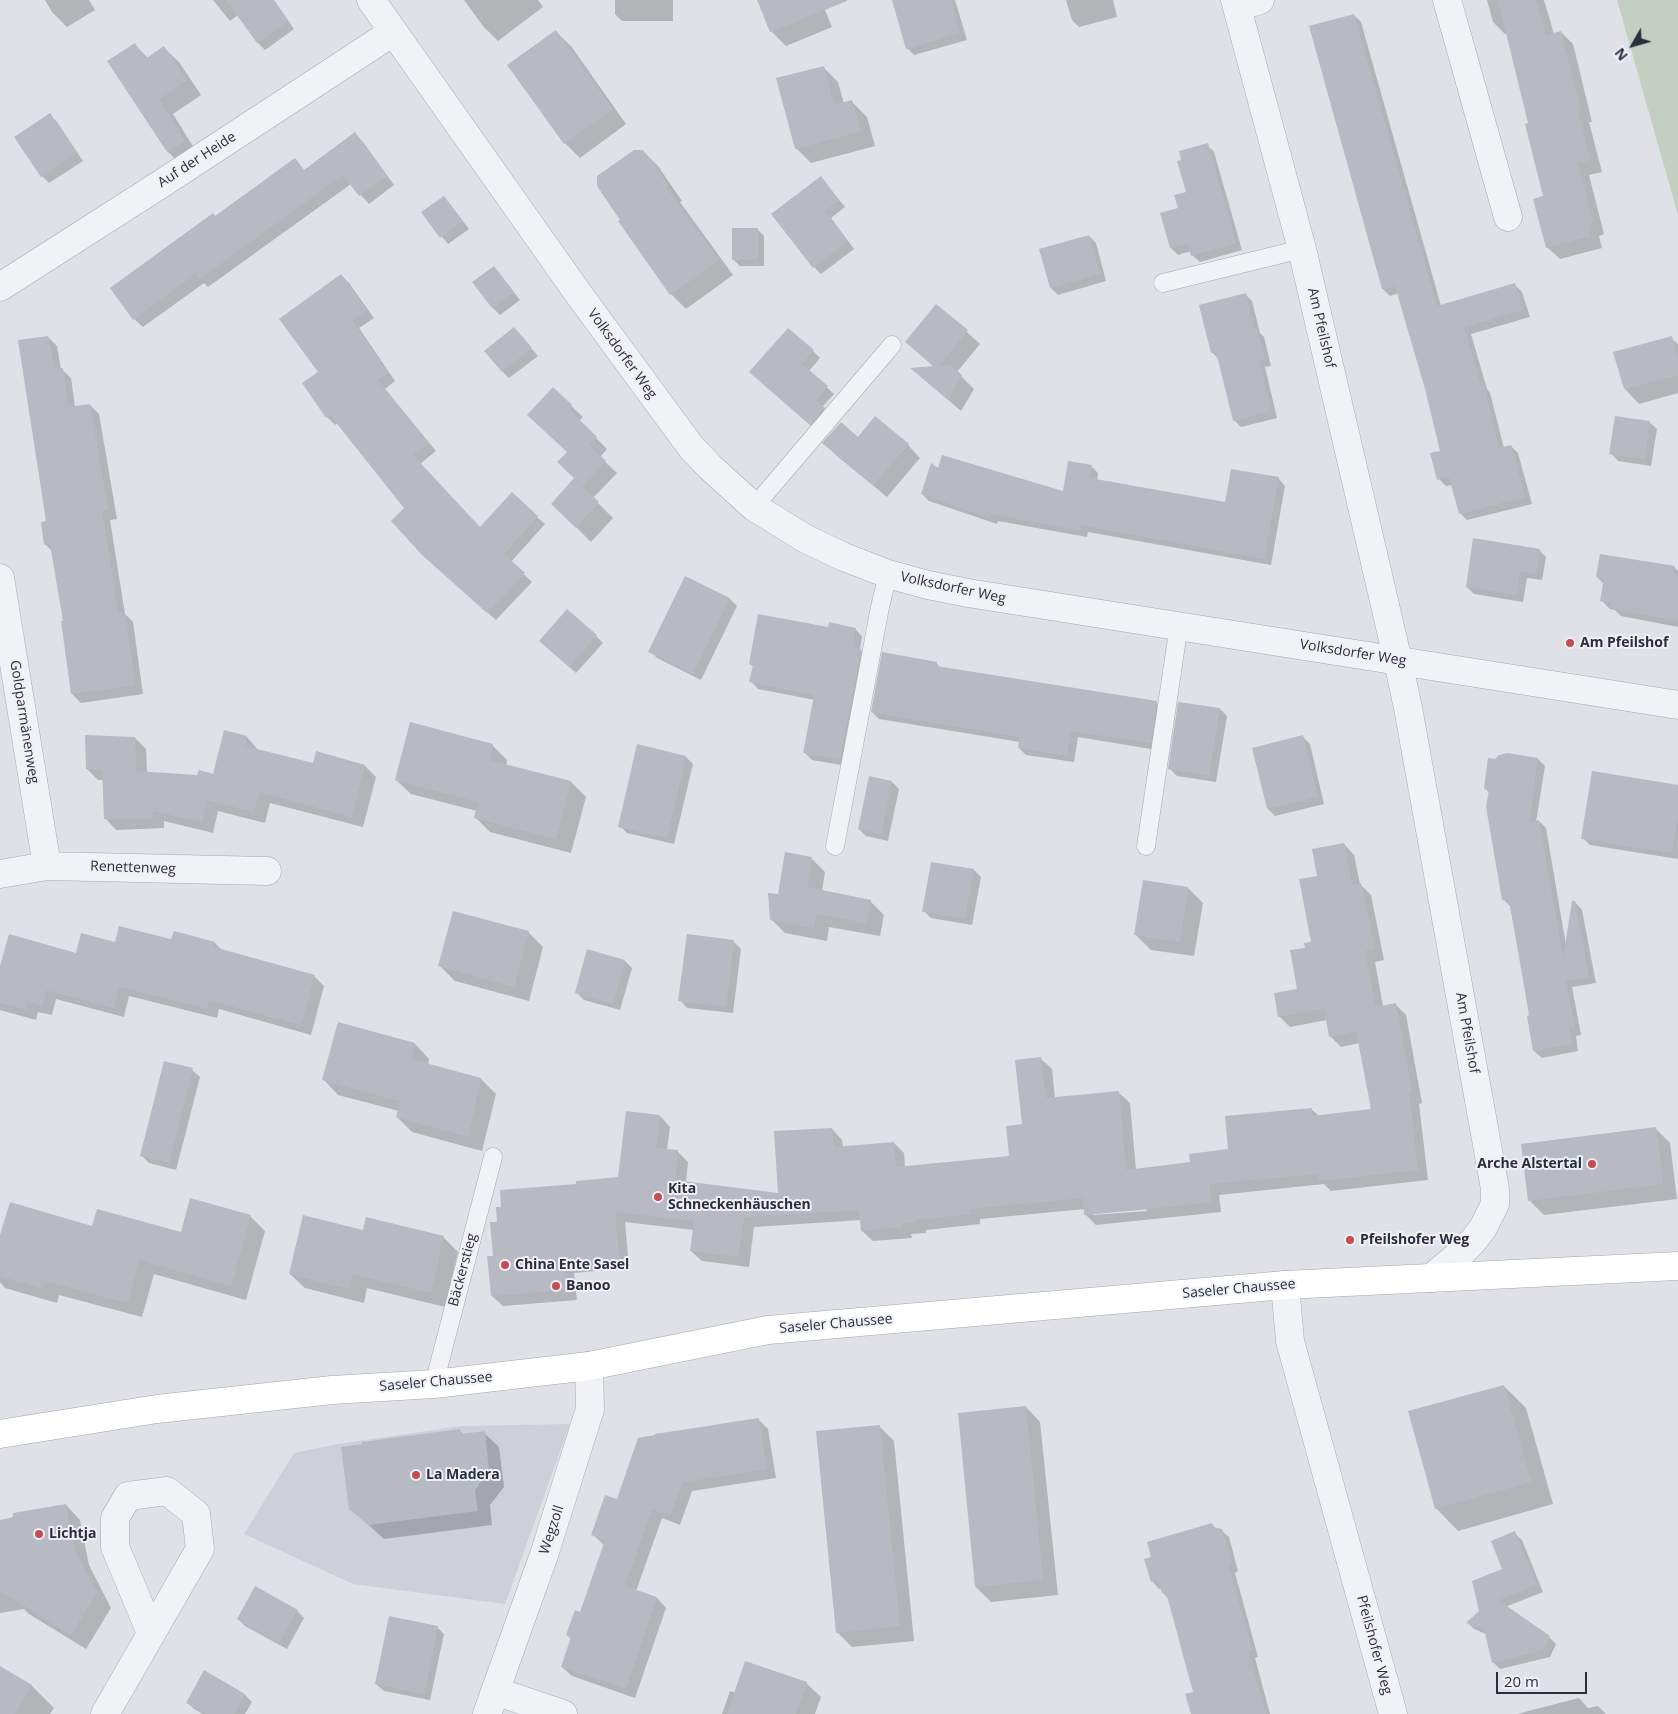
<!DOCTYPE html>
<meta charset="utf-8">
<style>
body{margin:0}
#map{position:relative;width:1678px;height:1714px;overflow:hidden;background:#dfe1e7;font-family:"Open Sans",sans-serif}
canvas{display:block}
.north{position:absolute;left:1608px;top:20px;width:50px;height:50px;-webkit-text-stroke:4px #eef0f5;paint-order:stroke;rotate:232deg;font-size:14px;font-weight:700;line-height:20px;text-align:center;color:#292f3d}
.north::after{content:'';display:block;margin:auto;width:18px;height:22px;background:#292f3d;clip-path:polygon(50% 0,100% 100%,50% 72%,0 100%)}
.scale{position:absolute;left:1496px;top:1672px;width:91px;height:22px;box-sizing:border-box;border:2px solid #292f3d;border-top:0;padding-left:6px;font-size:15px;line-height:18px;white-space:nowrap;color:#292f3d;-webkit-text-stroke:4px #eef0f5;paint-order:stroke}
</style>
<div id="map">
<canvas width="1678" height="1714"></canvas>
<div class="north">N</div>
<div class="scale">20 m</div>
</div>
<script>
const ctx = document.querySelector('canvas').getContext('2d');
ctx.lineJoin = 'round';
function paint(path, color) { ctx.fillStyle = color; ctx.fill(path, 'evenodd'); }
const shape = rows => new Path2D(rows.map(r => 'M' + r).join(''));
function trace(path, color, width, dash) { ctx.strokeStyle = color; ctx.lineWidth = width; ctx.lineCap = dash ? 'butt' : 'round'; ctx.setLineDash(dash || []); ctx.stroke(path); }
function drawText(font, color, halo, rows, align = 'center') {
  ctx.font = font + ' "Open Sans",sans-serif'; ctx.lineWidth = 4; ctx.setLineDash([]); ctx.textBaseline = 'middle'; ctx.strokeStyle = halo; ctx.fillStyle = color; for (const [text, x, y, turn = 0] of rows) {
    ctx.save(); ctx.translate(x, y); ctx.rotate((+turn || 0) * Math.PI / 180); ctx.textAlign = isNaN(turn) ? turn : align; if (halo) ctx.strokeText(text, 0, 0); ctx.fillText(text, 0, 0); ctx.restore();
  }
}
const built = shape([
 [570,1424,505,1604,353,1584,244,1534,294,1453,338,1444,461,1426]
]);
const green = shape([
 [1617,0,1678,0,1678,215]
]);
const shadow = shape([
 [45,0,89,0,95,10,67,27,52,12],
 [213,0,274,0,294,29,265,50,258,43,238,15,230,21],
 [464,0,538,0,543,7,498,41,483,26],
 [615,0,673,0,673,21,622,21,615,14],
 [758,0,821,0,832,27,786,46,771,31],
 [893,0,955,0,967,40,914,55,907,48],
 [1066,0,1113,0,1117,17,1079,27,1072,20],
 [1487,0,1544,0,1554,34,1561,32,1573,44,1592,122,1589,122,1602,172,1589,175,1604,234,1599,236,1602,248,1560,259,1547,247,1545,197,1529,124,1507,34,1505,34,1493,22],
 [1354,15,1361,22,1441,306,1515,285,1522,292,1530,317,1471,334,1487,389,1490,393,1504,448,1511,446,1518,453,1532,504,1467,520,1460,513,1452,485,1446,486,1439,479,1442,452,1426,389,1399,293,1390,296,1383,289],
 [556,32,571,46,626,124,580,158,565,143],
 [135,45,148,58,164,48,179,62,201,95,173,114,199,156,183,166,168,152,109,62],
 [823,67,838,82,844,104,852,102,867,117,875,146,811,163,796,148],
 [50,115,57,122,83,161,49,183,42,176],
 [355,134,363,142,394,185,369,204,351,184,208,287,204,283,143,327,134,319,215,217,295,160,305,171],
 [1207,145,1214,152,1242,250,1200,262,1192,255,1191,251,1178,255,1171,248,1162,214,1179,209,1187,193,1183,160],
 [643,151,658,166,682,201,680,202,733,275,686,309,671,294],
 [821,178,845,207,831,218,854,249,821,274,814,267],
 [444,197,469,229,448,244,423,213],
 [757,229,764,236,764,266,740,266,733,259],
 [1089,236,1096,243,1106,281,1058,295,1051,288],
 [494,267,520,300,500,315,493,308],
 [341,275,349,283,374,318,359,328,395,381,385,389,436,451,420,464,480,528,537,517,545,524,511,562,532,582,496,620,431,562,406,509,337,423,335,425,327,417,303,383,319,372],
 [1245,294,1252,301,1260,333,1264,337,1271,366,1265,367,1277,418,1241,427,1234,420,1219,360,1213,353,1201,306],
 [937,305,980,344,957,372,974,389,961,411,913,369,934,367,906,342],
 [514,329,538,356,509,378,502,371],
 [48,337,57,346,61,369,71,378,75,407,90,405,99,414,117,519,110,520,125,614,133,622,143,694,81,703,72,694,64,622,52,551,46,545,42,523,47,522],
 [1671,338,1678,344,1678,393,1639,404,1625,389,1615,353],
 [813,351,820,358,809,371,834,394,822,407,831,416,817,431,758,379],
 [553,389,583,417,579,421,607,449,600,457,617,473,593,498,613,518,591,542,567,518,575,479],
 [1649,422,1657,429,1651,466,1618,461,1611,453],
 [858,439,908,445,920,458,887,497,837,456,824,443],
 [1091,466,1098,473,1097,481,1226,504,1278,478,1285,486,1271,565,1088,532,1087,537,998,521,997,524,929,501,922,494,939,471,1064,493],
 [1539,550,1546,557,1542,580,1527,578,1523,602,1474,594,1467,587],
 [1674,567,1678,571,1678,627,1621,616,1615,610,1610,609,1601,600,1604,584,1597,577],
 [686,578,730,599,737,606,701,680,657,658,650,651],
 [829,629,855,629,862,636,860,650,868,657,847,766,812,760,805,753,815,700,758,689,751,681,754,667,750,664],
 [596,636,603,643,576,673,548,648],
 [936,663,941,668,1156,702,1163,709,1157,750,1078,737,1074,762,1026,755,1019,748,1020,742,879,719,872,712],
 [1220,709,1227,716,1216,782,1177,776,1170,769],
 [247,737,258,750,314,765,317,753,365,766,376,777,363,827,270,803,265,823,218,811,213,833,164,821,164,828,116,830,105,818,103,780,98,780,87,769,135,738,146,749,147,773,198,776,213,775],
 [1303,737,1310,744,1324,804,1275,816,1268,809,1253,749],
 [492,745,507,760,506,766,571,782,586,797,571,853,490,832,475,817,477,811,411,794,396,780],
 [686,757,693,764,674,844,627,833,620,826],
 [1538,759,1545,766,1536,822,1539,821,1546,828,1566,945,1575,902,1582,910,1596,983,1572,987,1581,1035,1576,1036,1578,1051,1542,1058,1534,1051,1531,1016,1510,906,1503,899,1489,793,1486,789],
 [892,782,899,789,888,841,866,836,859,829],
 [1678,786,1678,859,1590,845,1583,838],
 [1344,844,1354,855,1360,884,1371,895,1384,960,1375,962,1383,1006,1395,1004,1406,1015,1422,1103,1419,1104,1428,1180,1331,1191,1324,1184,1219,1195,1221,1212,1096,1225,1085,1214,1085,1209,980,1219,980,1224,926,1230,926,1233,911,1234,912,1238,873,1241,862,1231,861,1220,754,1227,749,1267,702,1261,691,1251,694,1230,625,1222,629,1268,574,1273,577,1300,503,1306,492,1296,499,1223,578,1185,619,1178,660,1116,670,1127,667,1150,678,1152,688,1162,686,1183,779,1194,832,1129,842,1140,843,1147,894,1143,904,1153,905,1167,1010,1158,1023,1125,1041,1059,1052,1069,1055,1099,1119,1093,1130,1103,1136,1170,1192,1163,1230,1150,1311,1109,1319,1116,1372,1110,1359,1043,1341,1047,1330,1036,1327,1020,1290,1027,1279,1016,1298,990,1306,949,1313,943,1318,877],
 [1146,1208,1147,1211,1093,1215,1093,1213],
 [811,858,825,872,822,891,870,901,884,915,880,936,829,927,827,941,785,933,771,919,779,896],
 [974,870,981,877,972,925,931,918,924,911],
 [1188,888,1203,903,1194,956,1151,950,1136,935],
 [528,932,543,947,529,1001,455,981,440,966],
 [172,941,215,943,222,950,314,976,324,986,311,1035,219,1009,217,1018,129,996,124,1017,56,999,52,1015,38,1012,36,1020,0,1010,0,970,77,955,116,944],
 [734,942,741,949,733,1013,687,1008,680,1000],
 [625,961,632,968,620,1010,584,1000,577,993],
 [415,1044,429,1059,428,1065,481,1079,496,1094,482,1151,412,1132,397,1117,399,1111,338,1095,324,1080],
 [192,1070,200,1077,176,1170,149,1163,142,1156],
 [1655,1128,1670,1143,1677,1199,1544,1215,1530,1201],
 [250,1216,265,1231,246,1300,154,1274,142,1317,59,1295,57,1303,5,1288,0,1282,0,1240,93,1228,182,1233],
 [364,1231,443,1237,458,1252,445,1307,367,1288,364,1303,305,1288,290,1274],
 [1504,1386,1526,1408,1553,1504,1458,1531,1436,1508],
 [1026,1407,1040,1422,1058,1595,991,1602,976,1587],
 [758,1419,768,1429,776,1478,692,1491,680,1525,662,1518,636,1591,657,1598,666,1608,635,1698,572,1676,562,1667,571,1639,567,1635,581,1613,604,1545,592,1534,617,1501],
 [879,1426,894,1441,914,1641,852,1647,837,1632],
 [460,1431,464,1435,484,1433,499,1447,504,1487,490,1505,492,1525,384,1539,350,1508],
 [66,1505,80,1520,89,1565,111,1608,86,1649,29,1614,24,1609,0,1613,0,1521],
 [1212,1524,1216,1529,1221,1530,1229,1537,1238,1571,1235,1573,1258,1657,1255,1658,1270,1714,1192,1714,1195,1693,1169,1599,1163,1593,1162,1588,1159,1589,1152,1581,1153,1558],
 [1514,1533,1522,1540,1543,1592,1505,1607,1549,1637,1556,1644,1550,1657,1500,1669,1493,1662,1486,1634,1474,1629,1468,1623,1481,1612,1504,1570],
 [297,1611,304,1618,287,1649,245,1626,238,1619],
 [437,1627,444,1634,430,1700,384,1691,376,1684],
 [0,1667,32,1686,54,1708,50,1714,0,1714],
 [806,1683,821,1697,815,1714,722,1714,730,1691,736,1693],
 [245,1695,252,1702,245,1714,203,1714,194,1709,187,1702],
 [1579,1698,1588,1708,1598,1706,1606,1714,1517,1714]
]);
const building = shape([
 [226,0,273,0,288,21,257,43],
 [757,0,847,0,847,1,770,32],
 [892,0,951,0,960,33,906,49],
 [1498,0,1536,0,1546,35,1561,31,1581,110,1578,110,1590,160,1578,163,1593,222,1588,224,1591,236,1546,248,1533,199,1543,196,1525,124,1528,123],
 [1354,14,1437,306,1515,283,1523,310,1464,327,1481,385,1484,385,1499,448,1511,445,1525,497,1459,514,1449,477,1437,480,1430,453,1440,451,1425,389,1395,286,1382,289,1309,26],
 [556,30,613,109,564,144,507,65],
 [135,43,145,59,164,46,187,80,159,99,185,141,167,152,107,61],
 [824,66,834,105,852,100,861,131,795,149,776,78],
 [50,113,77,153,41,177,14,137],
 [355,132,387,176,359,196,343,175,199,279,195,274,133,320,110,288,213,213,215,216,295,158,304,170],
 [1208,143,1236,243,1191,256,1188,244,1170,248,1160,213,1178,208,1174,195,1186,192,1177,161,1181,160,1179,151],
 [634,150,643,150,669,186,666,187,719,260,670,295,618,221,620,220,597,186,597,176],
 [821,176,839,200,825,211,848,241,813,268,771,214],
 [444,196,463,221,440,238,421,212],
 [732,228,758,228,758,259,732,260],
 [1089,235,1100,274,1050,288,1039,249],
 [494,266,514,292,492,308,472,282],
 [341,274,367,310,352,320,388,373,378,380,429,443,413,455,480,527,512,492,538,516,504,554,525,573,487,613,422,555,391,521,404,508,330,415,326,418,302,383,318,372,279,319],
 [1246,293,1254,329,1257,328,1265,359,1259,360,1271,411,1233,421,1216,352,1211,353,1199,305],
 [936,304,968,330,939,366,950,365,962,375,948,400,910,368,934,366,905,342],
 [514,327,532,348,502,372,484,351],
 [788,328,814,350,802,364,828,386,816,400,825,408,810,425,749,372],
 [48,336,54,369,63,368,68,407,90,404,108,510,102,511,118,613,125,612,135,685,71,694,61,621,63,621,50,544,44,545,41,522,46,521,18,340],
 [1672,336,1678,360,1678,375,1624,389,1613,352],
 [553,387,572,405,569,409,597,437,589,445,606,461,582,486,557,462,567,452,527,415],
 [875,416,909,444,873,485,822,443,841,422,858,437],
 [1615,416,1650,421,1645,459,1609,454],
 [942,455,1063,491,1068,461,1092,465,1090,478,1225,502,1231,469,1279,477,1264,559,1081,525,1080,531,991,514,990,518,921,494,931,463,938,468],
 [574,478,599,502,576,528,551,504],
 [1473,538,1540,549,1536,574,1520,572,1516,595,1466,587],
 [1600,554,1675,566,1673,574,1678,575,1678,621,1611,608,1611,603,1600,601,1604,578,1596,577],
 [685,576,730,598,693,674,648,652],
 [567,609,597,635,569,667,539,641],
 [758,614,828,627,829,622,856,628,852,647,861,649,840,760,803,753,814,695,749,682,753,665,749,664],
 [882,652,937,662,936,666,1157,701,1151,743,1071,731,1067,756,1018,748,1020,737,871,712],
 [1178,702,1220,708,1209,776,1168,769],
 [410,722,493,744,489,760,571,781,556,839,474,818,478,802,395,780],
 [224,730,247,736,245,746,313,763,316,751,365,765,352,817,259,792,254,812,207,800,202,822,153,811,153,818,104,819,102,770,86,769,85,735,135,737,136,771,197,775,199,770,213,774],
 [1303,735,1318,797,1267,809,1252,748],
 [637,744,686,756,667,838,618,827],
 [1507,753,1538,758,1529,822,1539,820,1563,958,1572,901,1575,901,1589,977,1566,981,1575,1028,1569,1029,1572,1044,1533,1051,1527,1016,1529,1015,1509,899,1502,900,1486,807,1489,790,1484,789,1488,758,1495,759,1499,755],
 [1592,771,1678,785,1678,815,1672,853,1581,839],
 [869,776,892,781,881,834,858,829],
 [1344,843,1352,885,1361,883,1375,949,1365,951,1375,1007,1396,1003,1412,1093,1409,1094,1418,1170,1319,1181,1318,1174,1209,1184,1211,1202,1140,1210,1084,1215,1083,1198,970,1209,970,1214,916,1220,916,1222,901,1224,902,1227,861,1231,859,1210,744,1217,738,1257,690,1251,694,1221,615,1212,619,1258,564,1263,567,1290,491,1296,487,1256,493,1256,490,1222,497,1222,496,1207,501,1207,500,1190,576,1184,576,1181,618,1177,626,1111,660,1115,656,1148,678,1150,675,1180,778,1193,774,1131,832,1128,834,1147,894,1142,896,1167,1009,1156,1006,1126,1022,1124,1015,1060,1041,1057,1046,1098,1119,1091,1126,1170,1190,1162,1189,1154,1228,1149,1225,1116,1312,1108,1312,1116,1371,1109,1356,1031,1329,1037,1324,1008,1278,1017,1274,993,1297,989,1290,950,1305,948,1304,943,1311,942,1299,879,1317,876,1312,849],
 [785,852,812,857,807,887,871,900,866,923,816,914,814,928,770,920,768,893,778,894],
 [931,862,974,869,965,919,922,912],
 [1143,880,1188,887,1180,942,1134,935],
 [453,911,529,931,514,987,438,966],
 [119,926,171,939,174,931,215,942,214,947,315,975,301,1025,209,1000,207,1009,119,987,114,1008,46,990,42,1006,28,1002,26,1010,0,1003,0,966,9,934,76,953,81,933,115,942],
 [687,934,734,940,726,1007,678,1001],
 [587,949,625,960,613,1004,575,993],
 [338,1022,415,1043,411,1059,481,1078,468,1137,396,1117,400,1101,322,1080],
 [164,1061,193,1068,169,1163,140,1156],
 [1656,1127,1663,1184,1528,1201,1521,1144],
 [190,1198,251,1215,231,1286,139,1260,128,1303,45,1281,43,1289,0,1276,0,1235,10,1202,92,1226,97,1209,181,1232],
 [303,1215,363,1230,366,1217,444,1236,431,1293,352,1274,349,1289,289,1274],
 [1504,1385,1531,1482,1435,1509,1408,1411],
 [1026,1406,1043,1580,975,1587,958,1413],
 [759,1418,767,1469,683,1482,670,1516,652,1509,625,1586,657,1597,626,1689,561,1667,571,1637,566,1635,575,1610,580,1612,605,1540,591,1535,605,1495,617,1499,638,1438,655,1435,655,1434],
 [880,1425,900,1626,836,1633,816,1431],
 [460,1429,461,1434,485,1431,489,1471,475,1490,478,1511,368,1525,349,1509,341,1447,362,1444,362,1442],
 [66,1504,74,1549,97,1592,71,1635,0,1591,0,1520,13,1517,13,1513],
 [1212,1523,1213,1527,1222,1529,1232,1563,1229,1566,1252,1650,1248,1651,1266,1714,1191,1714,1185,1694,1193,1692,1166,1592,1162,1593,1158,1580,1151,1582,1144,1559,1151,1557,1147,1542],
 [1515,1531,1537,1585,1498,1600,1550,1636,1543,1650,1492,1663,1484,1629,1466,1623,1479,1611,1472,1581,1502,1569,1491,1541],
 [255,1586,298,1610,279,1643,237,1619],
 [389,1616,438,1626,424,1694,375,1684],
 [745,1661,807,1682,796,1714,727,1714],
 [0,1666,32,1685,15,1714,0,1714],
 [204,1670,245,1694,234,1714,206,1714,186,1703]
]);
const service = shape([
 [1163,283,1302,249],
 [754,507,892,345],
 [835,846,880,607,888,574],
 [1146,846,1179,625],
 [434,1384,493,1157]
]);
const minor = shape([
 [1235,0,1302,249,1398,661,1408,708,1495,1189,1495,1204,1483,1228,1473,1241,1461,1253,1431,1278],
 [1447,0,1508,217],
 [1237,7,1260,0],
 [0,287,161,184,393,32],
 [0,578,47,866],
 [0,874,47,866,267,871],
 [1285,1285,1290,1341,1393,1714],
 [495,1691,563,1714],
 [105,1714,200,1549,196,1514,167,1491,128,1496,115,1518,115,1547,151,1633],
 [487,1714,544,1555,590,1409,589,1366]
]);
const tertiary = shape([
 [371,0,580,296,691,447,710,467,754,507,806,539,844,557,888,574,928,585,968,593,1678,705]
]);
const primary = shape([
 [0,1434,157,1409,332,1390,434,1384,589,1366,768,1330,1285,1285,1678,1266]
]);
const markers = [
 [1570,643,5,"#c24e55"],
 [1592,1164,5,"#c24e55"],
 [658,1197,5,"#c24e55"],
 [1350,1240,5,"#c24e55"],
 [505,1265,5,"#c24e55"],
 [556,1286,5,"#c24e55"],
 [416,1475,5,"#c24e55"],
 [39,1534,5,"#c24e55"]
];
const streetNames = [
 ["Auf der Heide",197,160,-33],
 ["Am Pfeilshof",1321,328,77],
 ["Volksdorfer Weg",622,354,54],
 ["Volksdorfer Weg",953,588,12],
 ["Volksdorfer Weg",1353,653,9],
 ["Goldparmänenweg",24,722,81],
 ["Renettenweg",133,868,2],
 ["Am Pfeilshof",1467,1033,80],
 ["Bäckerstieg",463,1270,-75],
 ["Saseler Chaussee",1239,1289,-5],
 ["Saseler Chaussee",836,1324,-5],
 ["Saseler Chaussee",436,1382,-5],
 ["Wegzoll",552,1530,-72],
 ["Pfeilshofer Weg",1374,1645,75]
];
const poiNames = [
 ["Am Pfeilshof",1580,643],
 ["Arche Alstertal",1582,1164,"right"],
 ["Kita",668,1189],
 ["Schneckenhäuschen",668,1205],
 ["Pfeilshofer Weg",1360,1240],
 ["China Ente Sasel",515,1265],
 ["Banoo",566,1286],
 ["La Madera",426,1475],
 ["Lichtja",49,1534]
];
paint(built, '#cdd0d9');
paint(green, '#c3d0c1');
paint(shadow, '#0003');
paint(building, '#b7bac3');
trace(service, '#a5a8b1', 19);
trace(minor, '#a5a8b1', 29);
trace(tertiary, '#a5a8b1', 29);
trace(primary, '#9fa5b2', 29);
trace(service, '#f1f2f6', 18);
trace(minor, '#f1f2f6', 28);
trace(tertiary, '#f1f2f6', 28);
trace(primary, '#fff', 28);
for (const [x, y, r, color] of markers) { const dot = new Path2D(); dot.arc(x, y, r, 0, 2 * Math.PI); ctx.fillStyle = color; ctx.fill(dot); trace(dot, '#eef0f5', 2); }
drawText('14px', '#292f3d', '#eef0f5', streetNames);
drawText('bold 14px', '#292f3d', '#eef0f5', poiNames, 'left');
</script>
